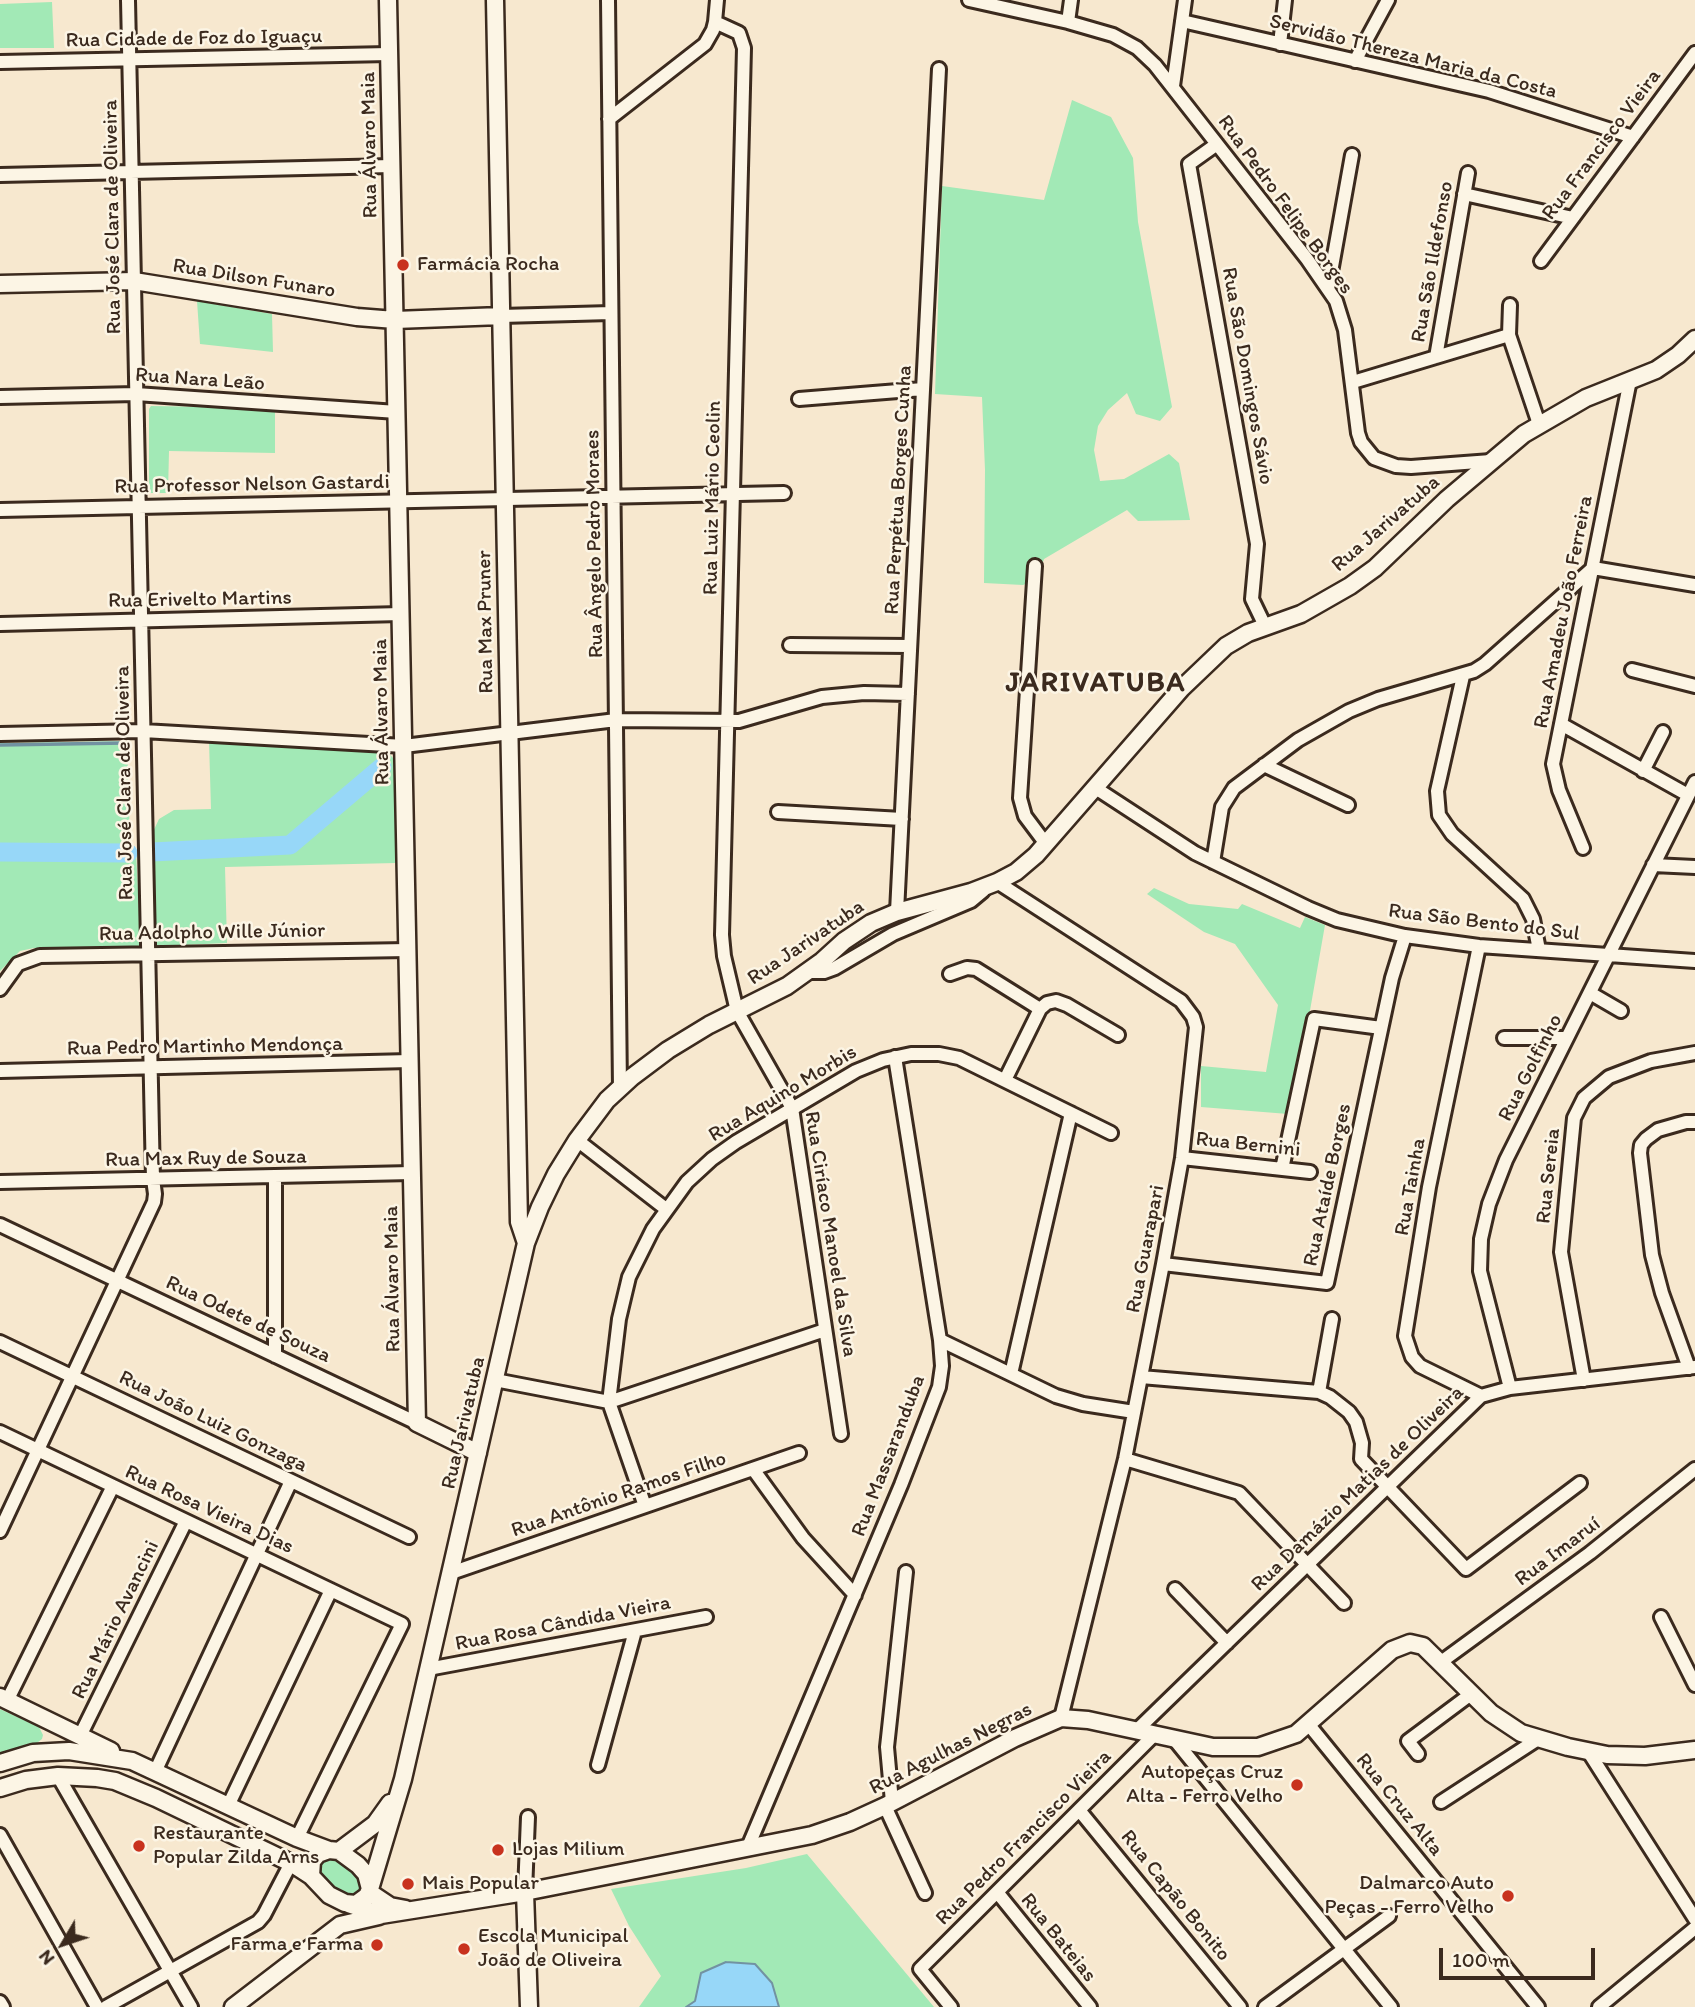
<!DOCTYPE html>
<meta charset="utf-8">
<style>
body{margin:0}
#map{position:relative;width:1695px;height:2007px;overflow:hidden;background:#f7e8cf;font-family:Itim,sans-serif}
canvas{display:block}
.north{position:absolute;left:28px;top:1909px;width:70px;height:70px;-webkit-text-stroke:5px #fcf5e5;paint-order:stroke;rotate:231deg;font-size:19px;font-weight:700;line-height:28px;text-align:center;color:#3b2a1e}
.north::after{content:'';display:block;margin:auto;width:24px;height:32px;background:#3b2a1e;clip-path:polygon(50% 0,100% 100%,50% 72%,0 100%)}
.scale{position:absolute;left:1439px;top:1948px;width:156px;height:32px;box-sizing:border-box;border:4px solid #3b2a1e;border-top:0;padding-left:9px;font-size:21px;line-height:24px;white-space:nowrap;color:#3b2a1e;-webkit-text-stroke:5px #fcf5e5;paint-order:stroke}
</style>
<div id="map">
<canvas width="1695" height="2007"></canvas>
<div class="north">N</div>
<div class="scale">100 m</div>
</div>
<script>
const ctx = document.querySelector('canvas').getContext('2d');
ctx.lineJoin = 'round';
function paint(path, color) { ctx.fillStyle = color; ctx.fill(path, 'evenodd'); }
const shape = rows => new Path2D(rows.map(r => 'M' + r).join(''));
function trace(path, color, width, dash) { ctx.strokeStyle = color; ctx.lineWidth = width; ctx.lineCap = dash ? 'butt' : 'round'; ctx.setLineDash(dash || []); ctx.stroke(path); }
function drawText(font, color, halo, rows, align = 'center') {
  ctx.font = font + ' Itim,sans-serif'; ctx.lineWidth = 5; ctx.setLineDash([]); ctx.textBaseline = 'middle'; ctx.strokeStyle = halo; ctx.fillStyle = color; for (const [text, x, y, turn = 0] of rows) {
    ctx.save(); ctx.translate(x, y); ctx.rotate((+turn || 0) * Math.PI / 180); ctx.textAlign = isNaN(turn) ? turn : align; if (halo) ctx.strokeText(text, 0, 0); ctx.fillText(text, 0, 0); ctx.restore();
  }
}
const green = shape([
 [52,2,54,48,0,48,0,4],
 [1072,100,1111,117,1133,158,1138,222,1172,407,1160,421,1136,414,1127,393,1108,410,1098,426,1094,450,1100,481,1124,479,1169,454,1179,463,1190,520,1138,521,1127,510,1044,559,1037,579,1023,585,984,583,985,470,982,397,935,394,942,186,1044,200],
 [197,301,272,314,273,352,200,344],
 [151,406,275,408,275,453,169,451,168,493,149,493,149,409],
 [127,741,130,842,136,852,141,944,136,948,34,948,20,951,0,971,0,743],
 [209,741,359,747,387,751,393,758,395,766,396,863,225,867,227,943,159,946,154,943,152,834,159,819,174,810,211,809],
 [1154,888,1189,904,1238,909,1242,904,1300,928,1305,917,1325,925,1305,1039,1288,1114,1201,1107,1201,1066,1266,1072,1278,1005,1235,944,1204,932,1147,894],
 [0,1709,39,1727,43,1735,42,1739,33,1746,0,1754],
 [807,1854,934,2007,639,2007,661,1976,629,1926,611,1889,746,1868],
 [333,1856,342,1862,359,1880,362,1884,358,1893,349,1895,330,1888,318,1875,321,1862]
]);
const water = shape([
 [726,1962,755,1964,772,1983,779,2007,686,2007,695,2001,701,1973,726,1962]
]);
const stream = shape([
 [0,745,125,743]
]);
const river = shape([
 [0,852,128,853],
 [152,852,290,845,382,767]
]);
const street = shape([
 [608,0,620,1087],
 [717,0,715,22,739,33,744,48,722,935,724,956,737,1011,792,1108,841,1434],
 [969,0,1068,22,1113,35,1137,48,1155,65,1307,259,1336,301,1345,330,1358,433,1361,442,1374,458,1396,466,1411,467,1491,461],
 [1182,21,1489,91,1633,137],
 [1068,22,1071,0],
 [1280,44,1285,0],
 [1355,61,1388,0],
 [0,62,389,54],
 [1173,86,1185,0],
 [609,119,705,44,713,30,715,22],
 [1217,144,1189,164,1257,544,1252,599,1265,626],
 [0,175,392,166],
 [1464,194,1573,218],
 [1541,261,1695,53],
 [1328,289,1352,155],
 [1510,305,1509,335,1539,424],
 [501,316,611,313],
 [1436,357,1468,173],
 [1353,382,1509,335],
 [0,397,136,394,397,412],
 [799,399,923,389],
 [0,510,784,493],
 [1035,566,1020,798,1025,816,1046,844],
 [1593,568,1695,585],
 [0,624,401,614],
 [790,645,910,646],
 [1632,670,1695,686],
 [1463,676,1437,791,1439,815,1452,834,1523,899,1533,919,1539,950],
 [1561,724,1688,795],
 [0,734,143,731,404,746,616,720,739,721,822,697,864,693,908,694],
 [1264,765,1348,805],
 [1643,771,1663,732],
 [1094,787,1195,853,1308,908,1337,920,1405,936,1479,946,1695,961],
 [778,812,902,819],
 [1583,848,1559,790,1553,764,1630,380],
 [1213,862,1222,807,1234,788,1298,740,1349,711,1378,699,1474,671,1485,664,1593,568],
 [1653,865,1695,867],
 [997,882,1181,1001,1193,1017,1196,1027,1182,1158,1163,1264,1125,1459,1061,1718],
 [897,912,939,69],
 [1479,946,1429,1187,1405,1336,1412,1357,1420,1366,1481,1396],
 [809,972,824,972,835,968,893,934,971,901,983,891],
 [950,974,967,968,976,969,1040,1009],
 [0,989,18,964,40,956,408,950],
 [1590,993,1621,1011],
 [1504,1038,1567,1038],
 [0,1071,410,1061],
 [1005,1080,1040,1009,1047,1003,1056,1001,1067,1005,1118,1035],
 [577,1140,666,1209],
 [1182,1158,1310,1172],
 [1282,1169,1314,1019,1381,1028],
 [275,1176,275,1356],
 [0,1182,412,1173],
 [0,1225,417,1423],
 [1163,1264,1327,1283,1392,978,1405,936],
 [940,1340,1056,1396,1083,1404,1134,1412],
 [0,1342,409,1537],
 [1689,1368,1662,1293,1652,1255,1640,1153,1641,1145,1646,1139,1658,1130,1686,1122,1695,1122],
 [1011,1374,1071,1113],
 [1141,1377,1319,1392,1330,1397,1349,1412,1356,1422,1362,1443,1361,1459,1466,1569,1580,1483],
 [495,1380,609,1402,825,1330],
 [1584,1380,1561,1252,1574,1118,1584,1098,1609,1077,1651,1061,1695,1053],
 [1510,1388,1480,1271,1481,1239,1489,1204,1506,1160,1695,782],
 [1319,1392,1332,1319],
 [0,1432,402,1624,297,1838],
 [1125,1459,1239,1493,1344,1603],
 [753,1469,803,1538,855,1595],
 [645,1506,609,1402,619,1319,629,1277,653,1229,687,1182,712,1159,736,1142,856,1071,883,1060,911,1054,939,1054,959,1058,1111,1133],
 [0,1531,154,1202,155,1194,153,1179,128,0],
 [451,1573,799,1453],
 [1175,1589,1227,1643],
 [1661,1617,1695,1685],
 [1441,1662,1590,1553,1695,1469],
 [428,1669,706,1617],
 [7,1701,113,1486],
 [1309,1725,1538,2007],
 [1137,1730,1481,1396,1510,1388,1695,1367],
 [80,1736,186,1521],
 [1174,1739,1391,2007],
 [1588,1751,1695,1919],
 [1418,1754,1408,1741,1471,1694],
 [598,1765,635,1631],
 [155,1772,291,1481],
 [58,1776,191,2007],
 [892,1802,887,1747,906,1572],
 [1441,1802,1538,1739],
 [228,1806,331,1590],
 [885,1806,925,1893],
 [1079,1810,1240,2007],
 [0,1835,97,2007],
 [748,1847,901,1485,939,1387,942,1366,940,1340,895,1057],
 [525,1892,528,1817],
 [997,1892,1090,2007],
 [0,2002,3,2007],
 [106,2007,258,1922,264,1915,291,1863],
 [951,2007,920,1969,1155,1734],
 [1265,2007,1389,1916],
 [1599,2007,1695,1928]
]);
const secondary = shape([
 [388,0,417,1423,478,1453],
 [495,0,519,1222,526,1243],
 [0,284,134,281,357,317,395,320,501,316],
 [0,1697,111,1751],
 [0,1763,33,1753,69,1751,132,1761,297,1838,329,1850],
 [0,1788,26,1780,58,1776,97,1778,115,1781,156,1798,291,1863,311,1876],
 [339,1851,375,1824,390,1803],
 [370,1889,366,1874,358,1865,339,1851,329,1850,318,1854,312,1861,311,1876,329,1895,345,1903,356,1904,367,1896,370,1889,403,1779,526,1243,540,1207,556,1174,577,1140,607,1100,632,1077,668,1050,709,1025,787,986,822,961,844,941,871,923,897,912,971,892,997,882,1016,872,1036,855,1181,689,1226,646,1248,633,1301,614,1350,586,1375,568,1447,499,1524,434,1586,398,1656,370,1678,355,1695,339],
 [369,1892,390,1906,406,1909],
 [525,1892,529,2007],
 [348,1904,381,1915,525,1892,812,1835,850,1822,885,1806,1015,1738,1061,1718,1088,1720,1213,1747,1258,1747,1296,1734,1392,1650,1410,1643,1423,1646,1491,1713,1521,1733,1568,1747,1607,1755,1645,1756,1695,1750],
 [233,2007,340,1925,379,1916]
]);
const markers = [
 [403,265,7,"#c8321e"],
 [1297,1785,7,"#c8321e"],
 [139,1846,7,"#c8321e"],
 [498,1850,7,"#c8321e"],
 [408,1884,7,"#c8321e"],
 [1508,1896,7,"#c8321e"],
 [377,1945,7,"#c8321e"],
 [464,1949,7,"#c8321e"]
];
const streetNames = [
 ["Rua Cidade de Foz do Iguaçu",194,39,-1],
 ["Servidão Thereza Maria da Costa",1413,57,14],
 ["Rua Álvaro Maia",370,145,-91],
 ["Rua Francisco Vieira",1602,145,-53],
 ["Rua Pedro Felipe Borges",1285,205,54],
 ["Rua José Clara de Oliveira",113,217,-91],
 ["Rua São Ildefonso",1433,262,-80],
 ["Rua Dilson Funaro",254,279,9],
 ["Rua São Domingos Sávio",1247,376,80],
 ["Rua Nara Leão",200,380,4],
 ["Rua Professor Nelson Gastardi",252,485,-1],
 ["Rua Perpétua Borges Cunha",899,490,-87],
 ["Rua Luiz Mário Ceolin",713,498,-89],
 ["Rua Jarivatuba",1386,524,-41],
 ["Rua Ângelo Pedro Moraes",595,544,-91],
 ["Rua Erivelto Martins",200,600,-1],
 ["Rua Amadeu João Ferreira",1564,612,-79],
 ["Rua Max Pruner",486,622,-91],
 ["Rua Álvaro Maia",382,712,-91],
 ["Rua José Clara de Oliveira",125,783,-91],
 ["Rua São Bento do Sul",1484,923,7],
 ["Rua Adolpho Wille Júnior",212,933,-1],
 ["Rua Jarivatuba",806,943,-34],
 ["Rua Pedro Martinho Mendonça",205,1047,-1],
 ["Rua Golfinho",1531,1068,-63],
 ["Rua Aquino Morbis",783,1094,-31],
 ["Rua Bernini",1248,1145,6],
 ["Rua Max Ruy de Souza",206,1159,-1],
 ["Rua Sereia",1549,1176,-84],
 ["Rua Ataíde Borges",1328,1185,-78],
 ["Rua Tainha",1411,1187,-80],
 ["Rua Ciríaco Manoel da Silva",830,1234,81],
 ["Rua Guarapari",1146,1249,-79],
 ["Rua Álvaro Maia",393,1279,-91],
 ["Rua Odete de Souza",248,1320,25],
 ["Rua João Luiz Gonzaga",213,1422,26],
 ["Rua Jarivatuba",464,1423,-77],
 ["Rua Massaranduba",889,1456,-69],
 ["Rua Damázio Matias de Oliveira",1358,1489,-44],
 ["Rua Antônio Ramos Filho",619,1495,-19],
 ["Rua Rosa Vieira Dias",209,1510,25],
 ["Rua Imaruí",1558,1552,-37],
 ["Rua Mário Avancini",116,1620,-64],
 ["Rua Rosa Cândida Vieira",563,1624,-11],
 ["Rua Agulhas Negras",951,1749,-27],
 ["Rua Cruz Alta",1399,1805,51],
 ["Rua Pedro Francisco Vieira",1024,1838,-45],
 ["Rua Capão Bonito",1175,1896,51],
 ["Rua Bateias",1058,1938,51]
];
const poiNames = [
 ["Farmácia Rocha",417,265],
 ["Autopeças Cruz",1283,1773,"right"],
 ["Alta - Ferro Velho",1283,1797,"right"],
 ["Restaurante",153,1834],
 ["Popular Zilda Arns",153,1858],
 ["Lojas Milium",512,1850],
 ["Mais Popular",422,1884],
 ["Dalmarco Auto",1494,1884,"right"],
 ["Peças - Ferro Velho",1494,1908,"right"],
 ["Escola Municipal",478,1937],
 ["João de Oliveira",478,1961],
 ["Farma e Farma",363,1945,"right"]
];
const districtNames = [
 ["JARIVATUBA",1096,684]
];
paint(green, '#a2e9b6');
paint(water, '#97d7f8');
trace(water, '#7292a1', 2);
trace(stream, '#7292a1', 3.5);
trace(river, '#97d7f8', 19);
trace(street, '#3b2a1e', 18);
trace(secondary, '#3b2a1e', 21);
trace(street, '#fcf5e5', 12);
trace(secondary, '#fcf5e5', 16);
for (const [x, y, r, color] of markers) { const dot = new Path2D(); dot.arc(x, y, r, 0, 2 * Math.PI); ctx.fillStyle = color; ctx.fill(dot); trace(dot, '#fcf5e5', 2.5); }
drawText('21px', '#3b2a1e', '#fcf5e5', streetNames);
drawText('21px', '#3b2a1e', '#fcf5e5', poiNames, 'left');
ctx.letterSpacing = '2px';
drawText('bold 28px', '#3b2a1e', '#fcf5e5', districtNames);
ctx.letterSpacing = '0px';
</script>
